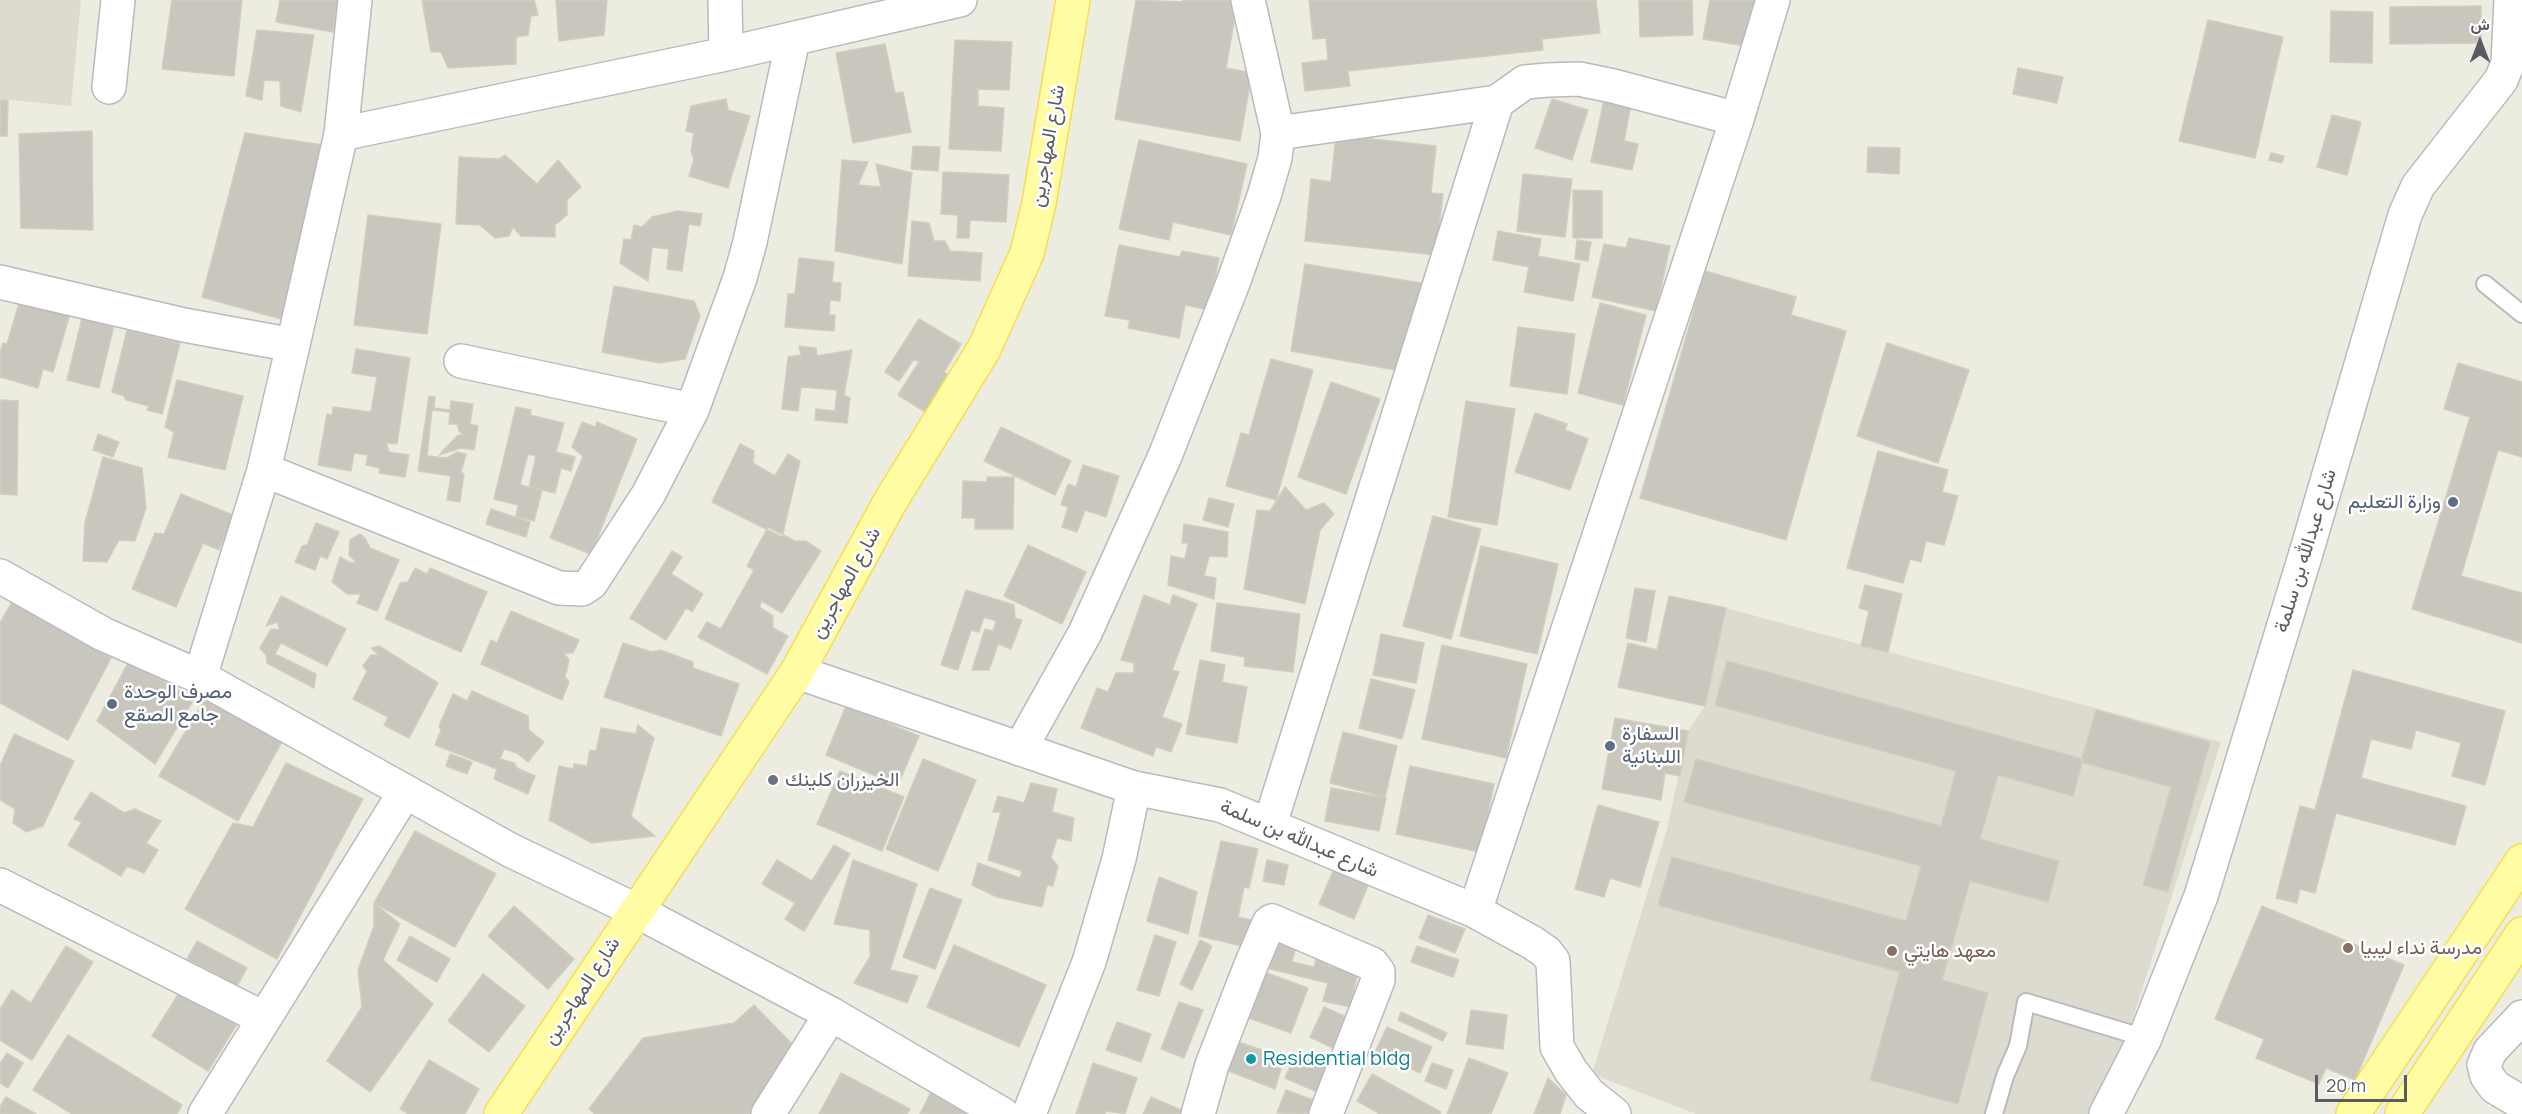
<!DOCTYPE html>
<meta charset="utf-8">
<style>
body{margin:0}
#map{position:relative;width:2522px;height:1114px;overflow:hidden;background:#edece0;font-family:Manrope,Vazirmatn,sans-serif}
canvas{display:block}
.north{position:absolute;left:2450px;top:12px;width:60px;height:60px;-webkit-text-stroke:4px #fff;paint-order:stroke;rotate:0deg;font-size:16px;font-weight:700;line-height:24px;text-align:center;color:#595c62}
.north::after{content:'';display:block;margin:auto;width:21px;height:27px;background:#595c62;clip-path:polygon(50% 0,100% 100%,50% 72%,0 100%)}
.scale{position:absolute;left:2315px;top:1075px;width:92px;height:27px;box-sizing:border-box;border:3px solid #595c62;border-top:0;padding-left:8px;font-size:18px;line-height:21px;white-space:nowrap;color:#595c62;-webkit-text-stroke:4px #fff;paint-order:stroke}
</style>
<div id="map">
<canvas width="2522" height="1114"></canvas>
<div class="north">ش</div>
<div class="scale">20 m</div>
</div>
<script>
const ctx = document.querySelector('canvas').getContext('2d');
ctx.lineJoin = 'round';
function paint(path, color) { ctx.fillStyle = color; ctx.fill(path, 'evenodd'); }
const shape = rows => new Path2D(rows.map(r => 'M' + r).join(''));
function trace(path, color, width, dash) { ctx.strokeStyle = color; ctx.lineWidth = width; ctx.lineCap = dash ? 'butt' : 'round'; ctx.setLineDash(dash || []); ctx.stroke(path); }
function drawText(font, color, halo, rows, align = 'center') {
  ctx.font = font + ' Manrope,Vazirmatn,sans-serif'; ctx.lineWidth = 5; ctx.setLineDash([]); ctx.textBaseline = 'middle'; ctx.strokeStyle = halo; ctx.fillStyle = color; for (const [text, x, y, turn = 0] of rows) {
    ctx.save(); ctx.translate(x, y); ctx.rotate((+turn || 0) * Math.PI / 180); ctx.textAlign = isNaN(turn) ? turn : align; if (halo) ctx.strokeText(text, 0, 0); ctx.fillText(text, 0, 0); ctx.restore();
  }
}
const education = shape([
 [0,0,81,0,71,106,0,99],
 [1726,608,2221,742,2112,1084,2092,1114,1696,1114,1592,1074,1667,829,1688,731,1705,706]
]);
const building = shape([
 [172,0,242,0,234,76,162,69,172,0],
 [280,0,338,0,333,32,276,22,280,0],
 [422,0,534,0,538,15,531,16,528,35,516,37,516,64,448,68,441,52,431,52,422,0],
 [556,0,607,0,604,35,559,41,556,0],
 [1136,0,1182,2,1183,0,1238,0,1226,68,1252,73,1240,141,1115,119,1136,0],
 [1309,0,1596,0,1600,33,1542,39,1543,50,1348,71,1350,86,1305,91,1302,63,1328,60,1326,38,1313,39,1309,0],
 [1639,0,1692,0,1693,35,1640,37,1639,0],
 [1710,0,1767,0,1758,48,1703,39,1710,0],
 [2481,6,2481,43,2390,44,2390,7,2481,6],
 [2331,11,2373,12,2372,63,2330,62,2331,11],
 [2208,20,2283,37,2255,158,2179,141,2208,20],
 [257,30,314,35,301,112,281,106,280,81,264,80,262,100,246,96,257,30],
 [955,40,1012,42,1009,90,978,89,978,106,1004,108,1001,151,949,149,955,40],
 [885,44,895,93,903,92,911,132,853,143,836,53,885,44],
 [2018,68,2063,77,2057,103,2013,94,2018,68],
 [1605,95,1632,100,1624,141,1638,144,1632,170,1591,162,1605,95],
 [726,99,728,110,750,116,728,188,689,176,694,159,691,151,694,133,686,131,691,106,726,99],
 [1552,99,1588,110,1572,160,1535,148,1552,99],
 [0,100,8,100,7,136,0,136,0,100],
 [2332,115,2361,122,2347,175,2317,167,2332,115],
 [92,131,93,230,21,228,19,134,92,131],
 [245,133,329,146,288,321,202,297,245,133],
 [1336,135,1436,146,1431,193,1443,194,1436,255,1305,241,1311,179,1331,182,1336,135],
 [1139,140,1247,164,1231,235,1173,222,1169,240,1119,229,1139,140],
 [913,146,940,147,938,171,911,169,913,146],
 [1868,147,1900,148,1899,174,1867,172,1868,147],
 [2271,153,2284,156,2282,163,2269,160,2271,153],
 [505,155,537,184,558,160,581,187,567,200,567,215,555,225,555,237,521,236,513,227,509,236,495,238,480,225,456,224,459,157,499,159,505,155],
 [842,160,868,162,858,185,881,187,876,164,912,173,902,264,835,251,842,160],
 [943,172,1009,175,1006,222,970,220,969,238,957,238,958,215,941,214,943,172],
 [1523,174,1572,179,1565,237,1517,231,1523,174],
 [1573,190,1602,191,1602,238,1573,238,1573,190],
 [677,211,702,214,700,226,689,224,682,271,667,269,669,249,652,247,648,281,620,263,624,239,631,240,634,225,642,227,652,217,677,211],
 [368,215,441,224,427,334,354,325,368,215],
 [912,221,929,223,934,241,945,241,950,251,982,253,980,281,908,276,912,221],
 [1498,231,1541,239,1538,256,1580,264,1573,301,1524,292,1529,267,1493,260,1498,231],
 [1629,238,1670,246,1656,311,1592,297,1604,244,1626,248,1629,238],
 [1577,240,1591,242,1588,261,1575,259,1577,240],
 [1119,245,1180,257,1182,251,1219,258,1209,310,1185,305,1179,338,1128,328,1130,320,1105,316,1119,245],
 [799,258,834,262,832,282,841,283,840,301,830,300,829,315,835,315,834,331,785,327,788,294,795,294,799,258],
 [1305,264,1421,283,1406,372,1291,351,1305,264],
 [1705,271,1796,297,1791,315,1846,331,1786,540,1640,498,1705,271],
 [614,286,694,301,700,316,685,359,659,363,602,352,614,286],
 [20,300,70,314,53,372,43,369,38,388,0,377,0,353,3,343,7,344,20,300],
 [1600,303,1646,315,1623,405,1578,393,1600,303],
 [82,318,114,325,99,388,67,380,82,318],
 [919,319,961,344,944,372,950,376,927,413,898,395,919,362,914,359,899,381,885,372,919,319],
 [1518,327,1575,334,1567,394,1510,386,1518,327],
 [127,330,180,343,162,414,147,410,149,406,126,400,124,396,112,392,127,330],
 [1887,343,1969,370,1938,463,1857,436,1887,343],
 [799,346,816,348,817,356,852,350,844,395,850,398,847,423,815,420,816,409,835,411,837,390,801,387,798,411,782,409,788,357,801,355,799,346],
 [356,349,410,358,397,444,386,443,389,452,409,455,405,477,379,473,380,468,366,465,368,455,354,453,351,471,318,465,327,414,332,415,333,407,371,412,377,377,352,373,356,349],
 [1271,359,1313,370,1276,500,1226,486,1241,433,1249,435,1271,359],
 [2458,363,2522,382,2522,457,2498,450,2461,576,2522,593,2522,643,2412,609,2470,417,2444,409,2458,363],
 [177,380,243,396,225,470,168,457,174,432,165,427,177,380],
 [1331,382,1380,399,1346,494,1298,477,1331,382],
 [429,396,435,397,434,408,450,410,451,401,473,404,470,424,478,426,474,450,461,448,439,455,457,436,464,434,459,431,457,424,449,424,450,412,432,410,427,456,447,458,457,452,466,454,461,472,464,474,460,502,447,500,451,476,418,471,429,396],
 [0,400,18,401,17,495,0,494,0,400],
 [1466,401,1515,409,1497,525,1448,517,1466,401],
 [516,407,531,410,530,415,564,423,556,452,575,457,571,471,561,468,555,493,529,487,536,456,528,454,520,485,542,490,534,521,516,516,518,505,494,499,516,407],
 [1535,413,1567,424,1565,430,1588,439,1570,490,1515,472,1535,413],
 [582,422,595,427,597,422,637,439,591,554,550,538,583,456,572,447,582,422],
 [1001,427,1071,461,1055,495,984,461,1001,427],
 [98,434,119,442,113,457,93,450,98,434],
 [740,444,754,451,753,463,775,476,788,454,800,461,782,537,712,502,740,444],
 [1878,451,1948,470,1942,492,1958,496,1944,545,1926,541,1921,562,1910,559,1903,583,1847,568,1878,451],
 [103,457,142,468,146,508,135,541,119,540,107,562,83,561,85,523,103,457],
 [1083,465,1119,476,1106,517,1085,510,1077,532,1062,527,1068,507,1061,505,1068,484,1076,487,1083,465],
 [987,477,1014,477,1013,529,975,529,975,518,962,518,963,481,987,482,987,477],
 [1285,487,1306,510,1324,503,1334,514,1320,530,1305,604,1244,589,1257,510,1270,511,1285,487],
 [181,494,233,515,219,550,203,543,176,607,132,589,155,533,164,534,181,494],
 [1209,498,1234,504,1228,527,1203,520,1209,498],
 [491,509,530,522,526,537,486,524,491,509],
 [1433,516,1481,529,1451,639,1403,626,1433,516],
 [316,523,339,532,327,559,320,556,315,570,295,562,302,546,307,545,316,523],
 [1184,524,1228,532,1227,557,1209,556,1204,576,1216,578,1214,599,1168,585,1171,556,1185,559,1188,543,1182,543,1184,524],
 [768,527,795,541,806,541,821,551,782,613,762,601,759,607,773,616,773,628,788,636,767,674,698,637,707,622,721,629,754,570,747,566,768,527],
 [360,534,365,538,370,548,399,560,377,611,357,603,361,594,347,594,332,582,340,557,348,562,357,563,349,555,350,540,360,534],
 [1028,545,1086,572,1062,624,1004,596,1028,545],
 [1481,546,1558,564,1537,654,1460,636,1481,546],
 [672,551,682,557,671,574,703,594,692,612,686,608,666,640,630,618,672,551],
 [415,568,427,574,430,568,487,592,461,652,385,619,400,583,408,582,415,568],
 [1865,585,1902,594,1888,652,1861,646,1869,611,1859,608,1865,585],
 [1635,588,1655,591,1646,642,1626,638,1635,588],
 [966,590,1014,605,1015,618,1022,620,1011,649,998,644,989,670,972,670,985,629,993,631,996,621,984,617,979,632,971,630,958,670,941,665,966,590],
 [1144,595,1170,605,1173,595,1197,604,1172,670,1179,672,1162,717,1182,724,1171,752,1156,747,1153,756,1081,728,1097,688,1108,692,1116,673,1134,673,1134,663,1121,660,1144,595],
 [281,596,346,629,327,666,281,643,275,654,316,674,314,688,267,663,266,655,260,648,271,629,280,630,277,622,266,626,281,596],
 [1669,596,1726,608,1705,706,1618,687,1628,643,1657,650,1669,596],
 [12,602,111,658,68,740,0,703,0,623,12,602],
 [1217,603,1300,614,1293,672,1244,666,1245,657,1211,651,1217,603],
 [511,611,579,640,573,653,564,653,569,660,565,677,569,682,562,700,481,664,491,640,497,643,511,611],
 [1381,634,1424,643,1416,683,1373,675,1381,634],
 [623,643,652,652,660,650,693,662,693,668,739,684,721,736,604,697,623,643],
 [1442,645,1527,664,1506,758,1422,739,1442,645],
 [379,646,438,683,409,738,384,725,388,717,353,699,367,671,363,666,371,655,379,655,371,648,379,646],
 [1200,660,1225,665,1222,682,1247,687,1237,743,1186,734,1200,660],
 [129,661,194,699,155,764,97,721,129,661],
 [1727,661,2083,759,2073,796,1998,775,1980,839,2059,861,2048,902,1970,881,1942,980,1988,993,1958,1104,1870,1080,1900,972,1658,905,1672,857,1906,921,1921,866,1684,802,1696,759,1941,826,1956,771,1715,705,1727,661],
 [2353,670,2505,711,2485,785,2452,776,2461,743,2416,730,2411,749,2371,739,2361,778,2466,806,2455,845,2336,813,2315,893,2300,889,2297,903,2276,898,2300,806,2315,810,2353,670],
 [1371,679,1415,690,1402,739,1359,728,1371,679],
 [472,691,528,716,529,730,544,742,528,762,517,753,504,749,500,759,514,763,517,768,535,776,528,794,494,779,497,769,435,745,441,730,439,726,453,694,467,701,472,691],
 [206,697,283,740,238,821,159,776,206,697],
 [846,706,919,736,898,785,826,755,846,706],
 [2096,710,2210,742,2168,892,2143,885,2171,787,2081,762,2096,710],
 [1615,718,1688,731,1680,776,1665,773,1661,800,1602,789,1615,718],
 [638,725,654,738,631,816,655,836,592,843,549,820,559,766,573,769,574,764,587,766,590,750,596,751,601,728,636,734,638,725],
 [1343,732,1397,746,1385,797,1330,783,1343,732],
 [14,734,74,761,43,826,26,832,13,823,15,809,0,800,0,766,14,734],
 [450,754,472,762,467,774,446,766,450,754],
 [923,759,976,780,938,871,886,849,923,759],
 [286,763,363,799,277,959,185,909,233,823,253,827,286,763],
 [1410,766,1494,784,1480,852,1396,834,1410,766],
 [840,771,904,797,882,851,817,824,840,771],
 [1031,783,1057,789,1052,812,1074,818,1071,841,1057,838,1051,858,1058,866,1053,886,1047,885,1042,907,997,897,972,885,978,863,1020,878,1022,871,988,860,1001,812,993,812,998,796,1024,803,1031,783],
 [1331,788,1386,798,1379,831,1325,821,1331,788],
 [91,792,124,813,135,809,161,821,146,843,158,850,144,873,127,866,121,876,68,845,82,822,74,819,91,792],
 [1598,805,1659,822,1640,887,1610,878,1604,897,1575,889,1598,805],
 [415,831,496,874,455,947,374,903,415,831],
 [1221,841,1258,849,1249,888,1244,887,1238,917,1261,922,1255,949,1199,936,1221,841],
 [834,845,850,854,804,931,785,919,795,903,762,884,777,860,812,881,834,845],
 [853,860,917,884,890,970,918,976,907,1003,854,983,870,957,870,930,834,924,853,860],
 [1267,860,1288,865,1284,885,1263,881,1267,860],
 [1334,869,1369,883,1354,919,1319,904,1334,869],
 [1159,877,1197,892,1188,934,1147,921,1159,877],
 [930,888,962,900,935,969,903,957,930,888],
 [374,903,400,924,383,960,433,1004,370,1092,327,1061,362,1007,358,970,374,926,374,903],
 [514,906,574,959,548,989,488,936,514,906],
 [2262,906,2404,965,2355,1080,2326,1068,2319,1084,2256,1058,2264,1039,2215,1019,2262,906],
 [1428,915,1465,929,1455,953,1419,938,1428,915],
 [1279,931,1299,936,1292,962,1314,967,1318,951,1330,955,1327,966,1358,973,1350,1007,1323,1001,1328,983,1270,969,1279,931],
 [1155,935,1176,942,1159,996,1137,990,1155,935],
 [410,936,450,959,437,982,397,960,410,936],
 [1200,940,1212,946,1192,990,1180,984,1200,940],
 [197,941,247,968,237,986,187,959,197,941],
 [954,945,1046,985,1019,1047,927,1007,954,945],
 [66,946,93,962,32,1060,0,1040,0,1009,12,990,31,1003,66,946],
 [1417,946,1459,960,1453,977,1411,962,1417,946],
 [1264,972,1308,988,1291,1033,1246,1017,1264,972],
 [483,974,525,1006,489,1052,448,1021,483,974],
 [184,985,240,1019,208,1071,152,1036,184,985],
 [1179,1002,1203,1010,1184,1058,1161,1049,1179,1002],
 [754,1005,798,1050,749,1114,595,1114,589,1109,643,1038,734,1023,754,1005],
 [1324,1007,1351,1019,1337,1050,1310,1037,1324,1007],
 [1471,1010,1507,1015,1503,1049,1466,1044,1471,1010],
 [1401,1012,1447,1033,1443,1041,1398,1020,1401,1012],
 [1117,1022,1151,1034,1141,1062,1106,1050,1117,1022],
 [1387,1027,1432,1047,1420,1073,1375,1052,1387,1027],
 [68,1035,182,1105,177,1114,72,1114,33,1090,68,1035],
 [1235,1041,1271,1053,1273,1065,1281,1069,1275,1089,1226,1070,1235,1041],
 [1296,1052,1335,1069,1324,1095,1285,1078,1296,1052],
 [7,1053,23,1063,8,1088,0,1083,0,1064,7,1053],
 [1469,1058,1508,1073,1491,1114,1447,1114,1469,1058],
 [429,1060,479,1089,465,1114,409,1114,400,1109,429,1060],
 [1093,1063,1137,1078,1125,1114,1106,1111,1105,1114,1076,1114,1093,1063],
 [1432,1063,1453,1070,1446,1089,1425,1081,1432,1063],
 [841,1073,910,1109,907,1114,819,1114,841,1073],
 [1372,1074,1441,1112,1440,1114,1380,1114,1357,1101,1372,1074],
 [1548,1078,1566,1095,1560,1114,1534,1114,1548,1078],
 [934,1086,995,1114,920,1114,934,1086],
 [1286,1090,1321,1103,1316,1114,1277,1113,1286,1090],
 [6,1097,36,1114,0,1114,0,1107,6,1097],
 [1151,1097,1188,1113,1187,1114,1143,1114,1151,1097]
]);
const lane = shape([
 [2485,284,2522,314],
 [1994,1114,2005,1076,2018,1046,2026,1002,2145,1038]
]);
const street = shape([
 [725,0,726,54],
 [109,87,118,0],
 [1278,133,1497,102,1525,82,1548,80,1579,79,1613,86,1737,119],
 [341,134,726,54,960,0],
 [0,282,184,325,293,345],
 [461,361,692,410],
 [264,470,559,588,582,589,591,583,648,495,692,410,740,278,750,242,793,39],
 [797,672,1134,788,1220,805,1475,911,1533,943,1546,952,1553,961,1557,1047,1571,1071,1589,1094,1614,1114],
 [200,677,264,470,293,345,341,134,355,0],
 [1020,749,1085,633,1165,456,1233,283,1264,196,1275,158,1278,133,1248,0],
 [1270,824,1497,102],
 [0,885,263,1018],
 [1475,911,1737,119,1773,0],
 [2522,1017,2490,1051,2484,1065,2487,1076,2495,1087,2522,1103],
 [205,1114,405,792],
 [768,1114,831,1014],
 [1029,1114,1089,962,1119,859,1134,788],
 [1198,1114,1212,1065,1251,965,1269,923,1272,921,1372,964,1378,972,1378,980,1326,1114],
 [2106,1114,2145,1038,2201,896,2306,553,2405,215,2418,186,2501,80,2508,63,2511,0]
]);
const secondary = shape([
 [0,576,103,634,200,677,510,850,635,910,831,1014,1002,1114]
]);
const primary = shape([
 [501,1114,797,672,890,502,984,349,1027,253,1039,203,1073,0],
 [2353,1114,2522,861],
 [2402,1114,2522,934]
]);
const markers = [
 [2453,502,6,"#5c6f8a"],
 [112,704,6,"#5c6f8a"],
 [1610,746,6,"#5c6f8a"],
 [773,780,6,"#6b7280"],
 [2348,948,6,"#8d6e63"],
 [1892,951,6,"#8d6e63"],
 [1251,1059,6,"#0f9aa8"]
];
const streetNames = [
 ["شارع المهاجرين",1048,146,-80],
 ["شارع عبدالله بن سلمة",2306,551,-73],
 ["شارع المهاجرين",846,583,-61],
 ["شارع عبدالله بن سلمة",1299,839,23],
 ["شارع المهاجرين",582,991,-57]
];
const serviceNames = [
 ["وزارة التعليم",2441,502,"right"],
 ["مصرف الوحدة",124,692],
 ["جامع الصقع",124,715],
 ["السفارة",1622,734],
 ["اللبنانية",1622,757]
];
const worshipNames = [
 ["الخيزران كلينك",785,780]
];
const educationNames = [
 ["مدرسة نداء ليبيا",2360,948],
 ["معهد هايتي",1904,951]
];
const cultureNames = [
 ["Residential bldg",1263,1059]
];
paint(education, '#dddbcf');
paint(building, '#c8c6bd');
trace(building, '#d2cebe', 1.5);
trace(lane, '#b8bac0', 20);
trace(street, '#b8bac0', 36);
trace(secondary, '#b9bcc3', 36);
trace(primary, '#f7dd4f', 36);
trace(lane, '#fff', 16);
trace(street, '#fff', 33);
trace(secondary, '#fff', 33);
trace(primary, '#fffca3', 33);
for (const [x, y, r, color] of markers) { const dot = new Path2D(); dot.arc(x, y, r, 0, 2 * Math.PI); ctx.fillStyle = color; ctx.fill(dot); trace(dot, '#fff', 2); }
drawText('20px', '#595c62', '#fff', streetNames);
drawText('20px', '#4e5e75', '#fff', serviceNames, 'left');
drawText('20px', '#5b616d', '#fff', worshipNames, 'left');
drawText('20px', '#785e54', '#fff', educationNames, 'left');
drawText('20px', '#0d838f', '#fff', cultureNames, 'left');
</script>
